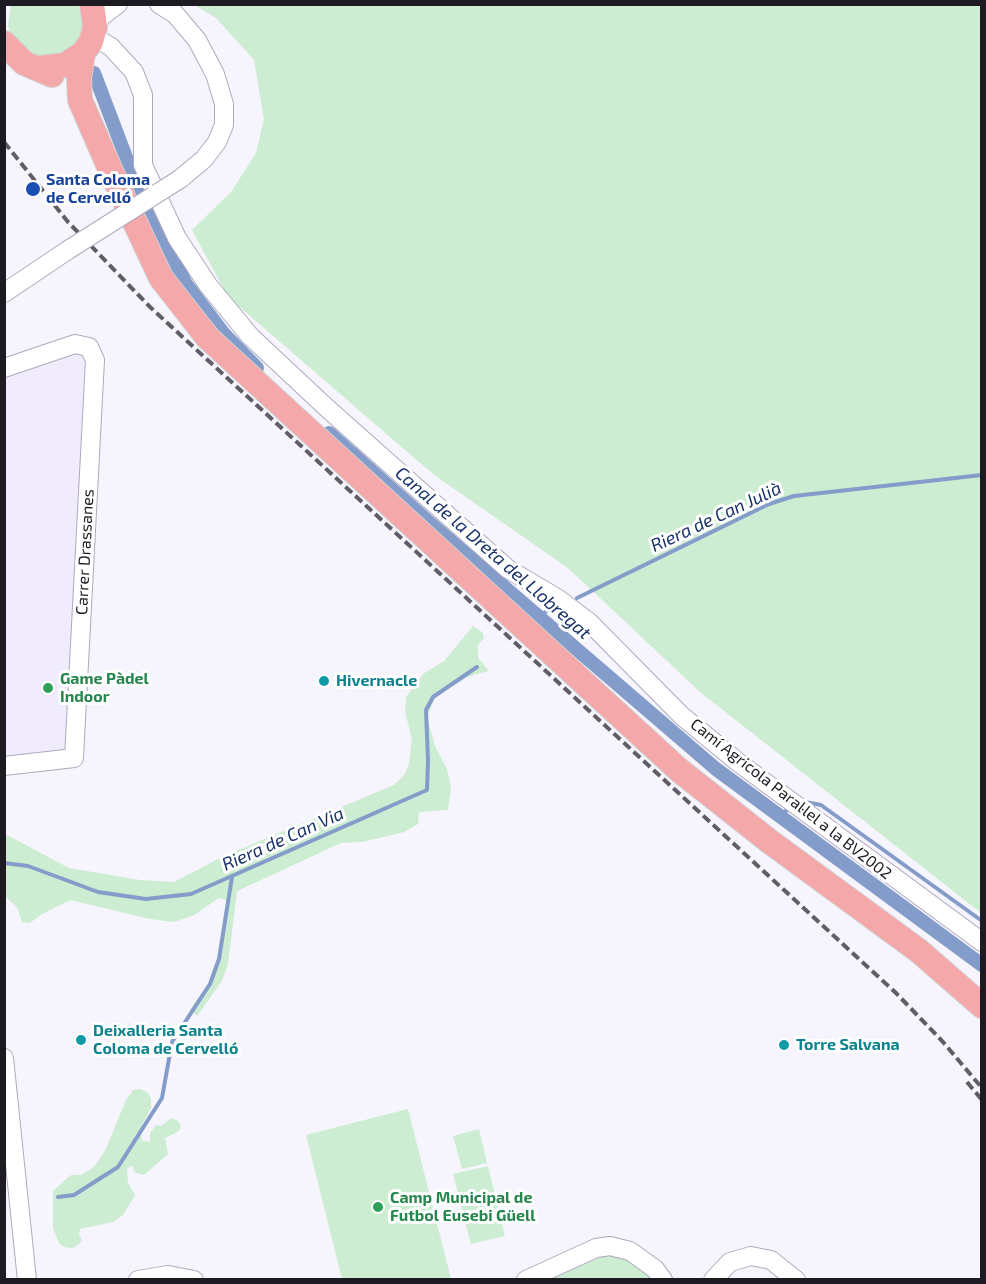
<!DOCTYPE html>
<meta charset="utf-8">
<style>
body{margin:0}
#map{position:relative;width:986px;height:1284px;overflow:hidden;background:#f6f4fd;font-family:"Exo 2",sans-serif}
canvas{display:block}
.frame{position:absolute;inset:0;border:6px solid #1d1a22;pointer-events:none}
</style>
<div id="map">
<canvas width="986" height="1284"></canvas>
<div class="frame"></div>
</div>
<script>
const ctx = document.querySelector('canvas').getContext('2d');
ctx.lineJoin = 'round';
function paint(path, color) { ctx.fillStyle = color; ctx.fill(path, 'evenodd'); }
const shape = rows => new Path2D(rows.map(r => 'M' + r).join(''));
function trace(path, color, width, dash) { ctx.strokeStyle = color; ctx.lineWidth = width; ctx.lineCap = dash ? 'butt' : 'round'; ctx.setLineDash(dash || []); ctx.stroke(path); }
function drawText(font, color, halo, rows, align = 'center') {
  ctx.font = font + ' "Exo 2",sans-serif'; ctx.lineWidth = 6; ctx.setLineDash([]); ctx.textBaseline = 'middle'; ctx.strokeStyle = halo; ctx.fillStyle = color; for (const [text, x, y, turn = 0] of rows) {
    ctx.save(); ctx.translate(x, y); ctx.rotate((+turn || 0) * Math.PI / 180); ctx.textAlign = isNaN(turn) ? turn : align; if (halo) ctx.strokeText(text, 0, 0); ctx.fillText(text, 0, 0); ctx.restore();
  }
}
const built = shape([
 [80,341,90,355,69,751,5,759,5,373]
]);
const green = shape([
 [84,4,86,34,69,54,31,57,12,39,8,26,11,5],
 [194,5,981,5,981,913,700,692,568,568,434,475,228,297,192,230,231,192,256,153,264,119,254,60,216,18],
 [473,626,482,632,484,638,478,645,478,658,489,671,467,677,435,698,427,717,435,746,447,769,451,787,448,810,419,812,418,824,404,832,362,842,341,843,237,891,228,964,222,981,197,1016,190,1010,208,984,217,963,226,901,224,899,219,898,194,915,174,922,150,919,70,900,42,914,30,923,22,922,17,907,5,896,5,834,69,868,140,880,174,882,222,857,394,785,405,774,409,763,412,740,405,711,406,697,423,674,444,661],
 [140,1089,147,1092,151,1099,151,1108,141,1127,142,1141,150,1142,150,1133,156,1125,161,1126,171,1118,178,1121,181,1126,179,1131,165,1138,168,1154,144,1175,134,1172,133,1166,127,1168,128,1183,135,1195,123,1215,113,1222,80,1229,79,1234,82,1240,79,1244,73,1248,64,1247,59,1243,53,1228,53,1191,71,1175,81,1175,94,1167,105,1151,126,1100,133,1090],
 [408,1109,451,1279,342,1279,306,1135],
 [479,1129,487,1163,462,1169,453,1136],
 [488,1166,505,1236,471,1244,453,1174],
 [602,1253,627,1257,654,1280,543,1280]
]);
const stream = shape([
 [577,598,769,504,794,496,982,475],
 [533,622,549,609],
 [805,802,821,805,982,921],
 [777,815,790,809],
 [4,863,28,866,98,892,146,899,191,894,427,790,428,761,426,710,433,697,477,667],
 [58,1197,74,1195,118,1167,162,1098,172,1042,210,984,219,959,232,877]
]);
const canal = shape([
 [94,73,135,181,186,284,224,334,257,368],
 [329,433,431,524,716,769,982,965]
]);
const minor = shape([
 [159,4,175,14,197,40,215,74,224,104,224,125,217,142,204,159,180,179],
 [95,27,102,16,118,4],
 [93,36,111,47,134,72,143,95,143,165,177,238,208,285,250,336,328,409,508,569,557,598,589,622,682,716,739,763,982,942],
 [4,293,68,250],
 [4,368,75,344,89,347,95,360,74,758,4,766],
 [4,1058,27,1280],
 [138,1280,168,1275,194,1280],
 [526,1280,596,1248,610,1246,630,1251,655,1269,663,1280],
 [713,1280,730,1262,751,1256,771,1260,796,1280]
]);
const major = shape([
 [4,43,24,63,52,75],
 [83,53,79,79,80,100,110,169,161,278,208,338,679,770,769,841,919,951,982,1006],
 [39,68,65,65,83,53,91,42,95,27,92,4]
]);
const rail = shape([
 [4,142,68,222,150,307,896,993,943,1042,982,1088],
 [967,1082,982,1100]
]);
const minorBridge = shape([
 [68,250,180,179]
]);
const markers = [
 [33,189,8,"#1a4fb4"],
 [324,681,6,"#0f9aa8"],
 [48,688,6,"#2e9e5b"],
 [81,1040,6,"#0f9aa8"],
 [784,1045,6,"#0f9aa8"],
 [378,1207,6,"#2e9e5b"]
];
const transitNames = [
 ["Santa Coloma",46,180],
 ["de Cervelló",46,198]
];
const streetNames = [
 ["Carrer Drassanes",85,552,-87],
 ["Camí Agricola Paral·lel a la BV2002",791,799,38]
];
const leisureNames = [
 ["Game Pàdel",60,679],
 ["Indoor",60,697],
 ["Camp Municipal de",390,1198],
 ["Futbol Eusebi Güell",390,1216]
];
const cultureNames = [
 ["Hivernacle",336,681],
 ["Deixalleria Santa",93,1031],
 ["Coloma de Cervelló",93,1049],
 ["Torre Salvana",796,1045]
];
const waterNames = [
 ["Riera de Can Julià",716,517,-25],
 ["Canal de la Dreta del Llobregat",493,553,41],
 ["Riera de Can Via",283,839,-24]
];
paint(built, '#f0ebfd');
paint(green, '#ccedd1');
trace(stream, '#849cc9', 4);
trace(canal, '#849cc9', 14);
trace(minor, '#b0a9be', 20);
trace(major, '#d2d1d3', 26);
trace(minor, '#fff', 18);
trace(major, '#f4a8a9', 24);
trace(rail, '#605d66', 4, [9, 4.5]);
trace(minorBridge, '#b0a9be', 20, []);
trace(minorBridge, '#fff', 18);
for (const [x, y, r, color] of markers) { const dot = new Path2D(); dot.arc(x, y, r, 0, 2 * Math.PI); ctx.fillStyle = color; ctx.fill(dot); trace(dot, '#fff', 2); }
drawText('bold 16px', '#164399', '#fff', transitNames, 'left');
drawText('16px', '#1d1a22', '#fff', streetNames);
drawText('bold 16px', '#27864d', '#fff', leisureNames, 'left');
drawText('bold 16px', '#0d838f', '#fff', cultureNames, 'left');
drawText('italic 18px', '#18326a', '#fff', waterNames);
</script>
